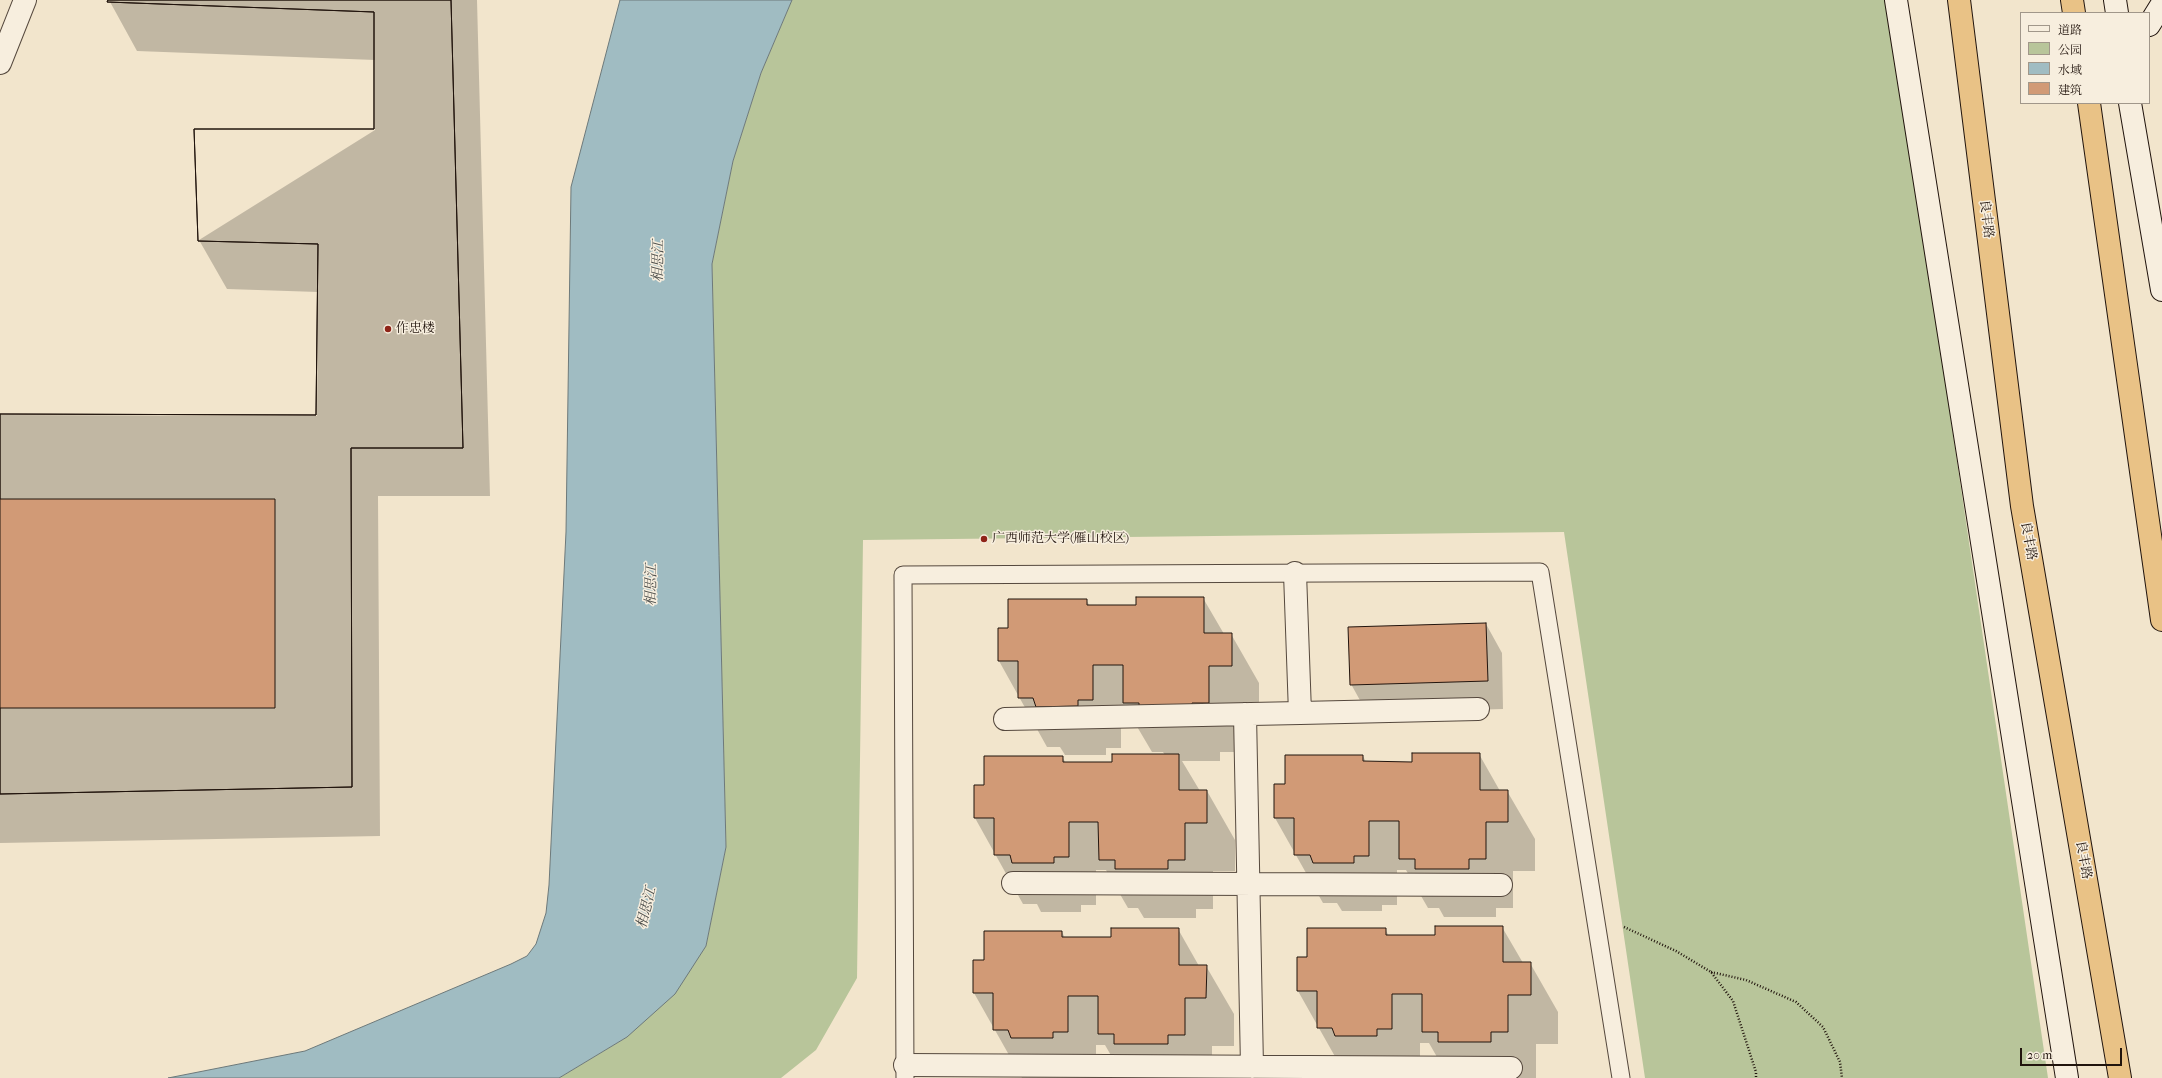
<!DOCTYPE html>
<meta charset="utf-8">
<style>
body{margin:0}
#map{position:relative;width:2162px;height:1078px;overflow:hidden;background:#f2e5cc;font-family:"IM FELL French Canon","Noto Serif SC",serif}
canvas{display:block}
.legend{position:absolute;left:2020px;top:12px;width:130px;height:92px;box-sizing:border-box;background:#f7eede;border:1px solid #a1978a;margin:0;padding:5px 7px;list-style:none;font-size:12px;color:#21140d}
.legend li{display:flex;align-items:center;gap:8px;height:20px}
.legend b{width:20px;border:1px solid #a1978a}
.scale{position:absolute;left:2020px;top:1048px;width:102px;height:18px;box-sizing:border-box;border:2px solid #21140d;border-top:0;padding-left:5px;font-size:12px;line-height:14px;white-space:nowrap;color:#21140d;-webkit-text-stroke:3px #f7eede;paint-order:stroke}
</style>
<div id="map">
<canvas width="2162" height="1078"></canvas>
<ul class="legend">
<li><b style="height:5px;background:#f7eede"></b>道路</li>
<li><b style="height:11px;background:#b8c59a"></b>公园</li>
<li><b style="height:11px;background:#a0bcc2"></b>水域</li>
<li><b style="height:11px;background:#d19a76"></b>建筑</li>
</ul>
<div class="scale">20 m</div>
</div>
<script>
const ctx = document.querySelector('canvas').getContext('2d');
ctx.lineJoin = 'round';
function paint(path, color) { ctx.fillStyle = color; ctx.fill(path, 'evenodd'); }
const shape = rows => new Path2D(rows.map(r => 'M' + r).join(''));
function trace(path, color, width, dash) { ctx.strokeStyle = color; ctx.lineWidth = width; ctx.lineCap = dash ? 'butt' : 'round'; ctx.setLineDash(dash || []); ctx.stroke(path); }
function drawText(font, color, halo, rows, align = 'center') {
  ctx.font = font + ' "IM FELL French Canon","Noto Serif SC",serif'; ctx.lineWidth = 3; ctx.setLineDash([]); ctx.textBaseline = 'middle'; ctx.strokeStyle = halo; ctx.fillStyle = color; for (const [text, x, y, turn = 0] of rows) {
    ctx.save(); ctx.translate(x, y); ctx.rotate((+turn || 0) * Math.PI / 180); ctx.textAlign = isNaN(turn) ? turn : align; if (halo) ctx.strokeText(text, 0, 0); ctx.fillText(text, 0, 0); ctx.restore();
  }
}
const green = shape([
 [792,0,1889,0,2048,1078,1645,1078,1564,532,863,540,857,978,816,1050,781,1078,559,1078,627,1037,706,946,726,847,712,264,733,161,761,73]
]);
const water = shape([
 [620,0,792,0,761,73,733,161,712,264,726,847,706,946,675,994,627,1037,559,1078,168,1078,305,1051,511,964,527,956,536,944,546,913,549,885,566,532,571,187,620,0]
]);
const shadow = shape([
 [109,0,477,0,490,496,378,496,380,836,0,843,0,415,317,416,318,292,227,289,199,240,375,130,375,60,137,51],
 [1203,598,1224,634,1231,634,1259,683,1259,714,1237,752,1220,752,1220,761,1182,761,1200,791,1207,791,1235,840,1235,871,1213,871,1213,909,1196,909,1196,918,1144,918,1138,908,1128,908,1106,870,1096,870,1096,905,1081,905,1081,912,1041,912,1037,904,1023,904,975,818,975,786,985,786,1062,757,1066,763,1113,763,1165,755,1163,752,1152,752,1129,713,1121,713,1121,748,1106,748,1106,755,1065,755,1060,747,1047,747,999,661,999,629,1010,630,1086,600,1090,606,1137,606],
 [1486,624,1502,653,1503,709,1367,713,1351,684],
 [1479,754,1500,791,1507,791,1535,839,1535,871,1513,871,1513,908,1496,908,1496,917,1444,917,1439,908,1428,908,1406,870,1397,870,1397,905,1382,905,1382,911,1342,911,1337,903,1323,903,1275,818,1286,785,1363,756,1366,762,1413,763],
 [1502,927,1523,963,1530,963,1558,1012,1558,1044,1536,1044,1536,1078,1449,1078,1429,1043,1420,1043,1420,1078,1346,1076,1298,991,1308,958,1385,929,1389,936,1436,936],
 [1178,929,1199,966,1206,966,1234,1014,1234,1046,1212,1046,1212,1078,1124,1078,1105,1045,1096,1045,1096,1078,1022,1078,974,993,985,961,1062,932,1065,938,1112,938]
]);
const building = shape([
 [108,0,451,0,463,448,351,448,352,787,0,794,0,708,275,708,275,499,0,499,0,414,316,415,318,244,198,241,194,129,374,129,374,12,107,2,108,0],
 [108,0,451,0,463,448,351,448,352,787,0,794,0,414,316,415,318,244,198,241,194,129,374,129,374,12,107,2,108,0],
 [1136,597,1204,597,1204,633,1232,633,1232,666,1209,666,1209,703,1192,703,1192,712,1139,712,1139,703,1123,703,1123,665,1093,665,1093,700,1078,700,1078,706,1036,707,1033,698,1018,698,1018,661,998,661,998,628,1008,628,1008,599,1087,599,1087,605,1136,605,1136,597],
 [1486,623,1488,681,1350,685,1348,627,1486,623],
 [1412,753,1480,753,1480,790,1508,790,1508,822,1486,822,1486,859,1469,859,1469,869,1415,869,1415,859,1399,859,1399,821,1369,821,1369,856,1354,856,1354,863,1313,863,1310,855,1294,855,1294,818,1274,818,1274,784,1285,784,1285,755,1363,755,1363,761,1412,762,1412,753],
 [1112,754,1179,754,1179,790,1207,790,1207,823,1185,823,1185,860,1168,860,1168,869,1115,869,1115,860,1099,860,1098,822,1069,822,1069,857,1054,857,1054,863,1012,863,1010,855,994,855,994,818,974,818,974,785,984,785,984,756,1063,756,1063,762,1112,762,1112,754],
 [1435,926,1503,926,1503,962,1531,962,1531,995,1508,995,1508,1032,1491,1032,1491,1042,1438,1042,1438,1032,1422,1032,1422,994,1392,994,1392,1029,1377,1029,1377,1036,1335,1036,1332,1028,1317,1028,1317,991,1297,991,1297,957,1307,957,1307,928,1386,928,1386,935,1435,935,1435,926],
 [1111,928,1179,928,1179,965,1207,965,1206,998,1185,998,1185,1035,1168,1035,1168,1044,1114,1044,1114,1034,1098,1034,1098,996,1068,996,1068,1032,1053,1032,1053,1038,1011,1038,1008,1030,993,1030,993,993,973,993,973,960,984,960,984,931,1062,931,1062,937,1111,937,1111,928]
]);
const path = shape([
 [1624,927,1676,951,1711,972,1733,1001,1756,1072,1756,1078],
 [1711,972,1746,980,1796,1002,1823,1027,1840,1062,1842,1078]
]);
const lane = shape([
 [905,1078,903,575,1540,572,1621,1078]
]);
const street = shape([
 [0,63,25,0],
 [1300,713,1478,709],
 [1245,714,1252,1067],
 [1005,719,1300,713,1295,573],
 [1013,883,1501,885],
 [905,1065,1511,1068]
]);
const secondary = shape([
 [1896,0,2067,1078],
 [2115,0,2117,13],
 [2149,25,2162,4],
 [2130,103,2162,290]
]);
const highway = shape([
 [1959,0,2022,506,2120,1078],
 [2072,0,2074,13],
 [2089,103,2162,620]
]);
const markers = [
 [388,329,4,"#8f2418"],
 [984,539,4,"#8f2418"]
];
const streetNames = [
 ["良丰路",1986,219,83],
 ["良丰路",2028,541,80],
 ["良丰路",2083,860,80]
];
const poiNames = [
 ["作忠楼",396,329],
 ["广西师范大学(雁山校区)",992,539]
];
const waterNames = [
 ["相思江",659,261,-89],
 ["相思江",652,585,-89],
 ["相思江",647,908,-76]
];
paint(green, '#b8c59a');
paint(water, '#a0bcc2');
trace(water, '#6d797a', 1);
paint(shadow, '#0003');
paint(building, '#d19a76');
trace(building, '#21140d', 1);
trace(lane, '#55483d', 19);
trace(street, '#55483d', 24);
trace(secondary, '#21140d', 24);
trace(highway, '#21140d', 24);
trace(path, '#21140d', 2.5, [1, 2]);
trace(lane, '#f7eede', 17);
trace(street, '#f7eede', 22);
trace(secondary, '#f7eede', 22);
trace(highway, '#e9c286', 22);
for (const [x, y, r, color] of markers) { const dot = new Path2D(); dot.arc(x, y, r, 0, 2 * Math.PI); ctx.fillStyle = color; ctx.fill(dot); trace(dot, '#f7eede', 1.5); }
drawText('13px', '#21140d', '#f7eede', streetNames);
drawText('13px', '#21140d', '#f7eede', poiNames, 'left');
drawText('italic 14px', '#4d4f4c', '#f7eede', waterNames);
</script>
